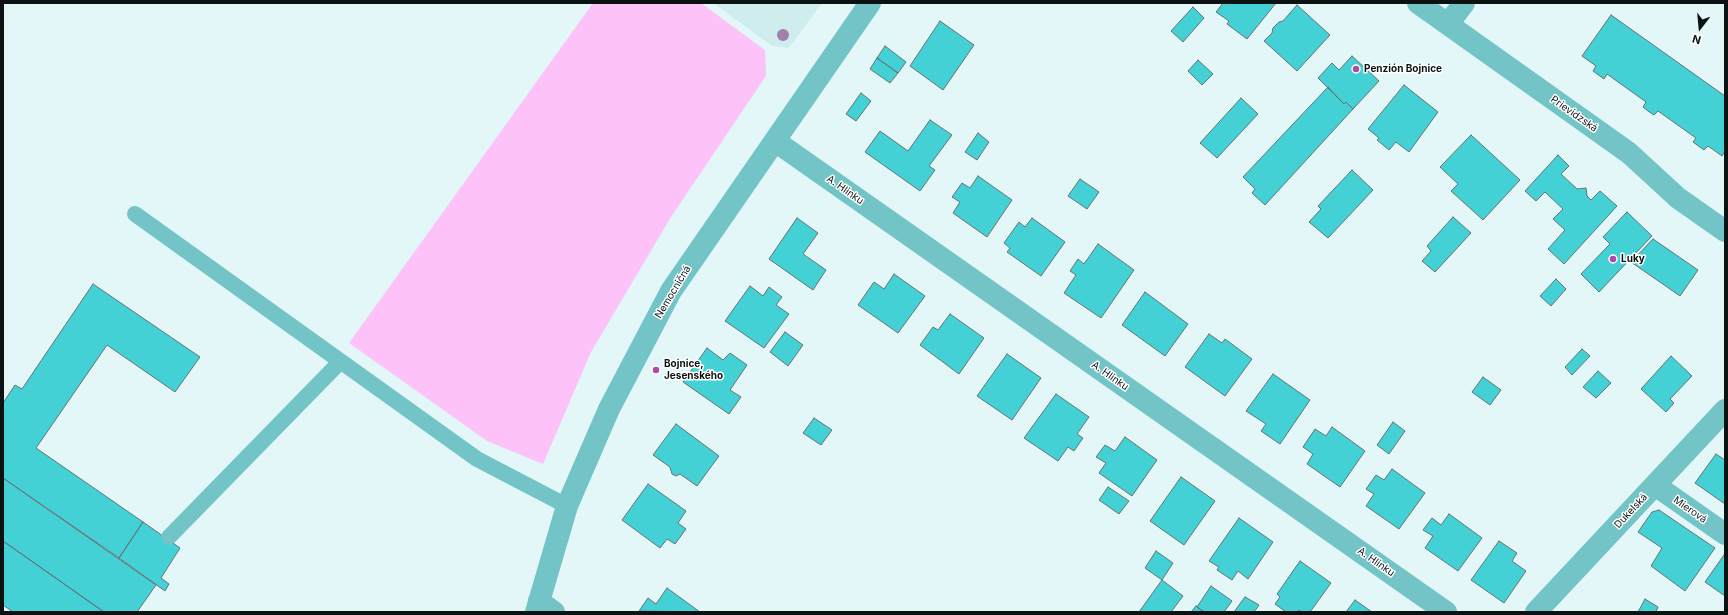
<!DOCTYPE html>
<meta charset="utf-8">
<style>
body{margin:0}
#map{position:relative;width:1728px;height:615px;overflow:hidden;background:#e4f7f8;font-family:Inter,sans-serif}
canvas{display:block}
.frame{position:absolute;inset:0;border:4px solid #0b1212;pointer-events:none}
.north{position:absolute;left:1680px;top:8px;width:40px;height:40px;-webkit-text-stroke:3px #fff;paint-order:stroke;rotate:196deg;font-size:11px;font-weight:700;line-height:16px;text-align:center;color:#0b1212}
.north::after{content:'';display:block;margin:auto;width:14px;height:18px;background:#0b1212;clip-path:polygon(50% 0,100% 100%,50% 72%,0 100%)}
</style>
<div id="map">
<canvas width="1728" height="615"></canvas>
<div class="frame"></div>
<div class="north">N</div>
</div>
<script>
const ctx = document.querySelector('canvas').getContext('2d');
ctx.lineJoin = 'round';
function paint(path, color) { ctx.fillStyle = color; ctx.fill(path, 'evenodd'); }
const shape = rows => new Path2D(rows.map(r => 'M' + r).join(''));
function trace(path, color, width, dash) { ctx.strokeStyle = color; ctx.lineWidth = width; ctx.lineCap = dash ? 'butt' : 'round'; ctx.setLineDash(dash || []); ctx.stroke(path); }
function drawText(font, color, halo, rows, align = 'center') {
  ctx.font = font + ' Inter,sans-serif'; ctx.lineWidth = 3; ctx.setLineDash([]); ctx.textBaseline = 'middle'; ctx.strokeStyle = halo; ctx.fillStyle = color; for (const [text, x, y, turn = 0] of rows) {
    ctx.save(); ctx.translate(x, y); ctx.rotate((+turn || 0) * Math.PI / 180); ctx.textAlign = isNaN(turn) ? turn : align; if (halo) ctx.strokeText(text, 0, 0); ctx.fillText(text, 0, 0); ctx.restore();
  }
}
const built = shape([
 [713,3,822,3,789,48,772,46]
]);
const green = shape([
 [593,3,701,3,765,50,766,76,671,217,591,352,543,464,487,441,349,343]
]);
const building = shape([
 [1223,3,1276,3,1247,39,1227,24,1229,21,1216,12,1223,3],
 [1297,5,1330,35,1297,71,1264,41,1272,33,1273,28,1279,22,1283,21,1297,5],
 [1193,7,1204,18,1183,42,1171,31,1193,7],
 [1611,15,1725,96,1725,151,1722,156,1708,146,1704,150,1693,142,1696,138,1658,111,1654,115,1648,111,1643,107,1646,102,1607,74,1604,79,1593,71,1596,66,1582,56,1611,15],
 [940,21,974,45,943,90,910,66,940,21],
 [885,46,906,62,898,73,877,58,885,46],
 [1352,56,1379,81,1353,109,1346,102,1344,104,1318,78,1332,63,1339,70,1352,56],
 [877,58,898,73,890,83,870,69,877,58],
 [1198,60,1213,74,1202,85,1188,71,1198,60],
 [1404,85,1438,112,1409,152,1396,142,1389,150,1377,140,1379,138,1368,129,1404,85],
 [1328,87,1344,104,1346,102,1353,109,1265,205,1252,193,1255,189,1243,177,1328,87],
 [861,93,871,101,856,121,846,114,861,93],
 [1241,98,1258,114,1217,158,1200,143,1241,98],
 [930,120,952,135,929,166,935,170,920,191,865,152,880,131,908,151,930,120],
 [978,133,989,142,977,160,965,152,978,133],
 [1471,135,1520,180,1483,220,1451,191,1458,184,1440,167,1471,135],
 [1558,155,1569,166,1561,174,1577,189,1586,188,1587,196,1591,200,1600,191,1617,206,1564,264,1548,249,1565,230,1553,219,1563,209,1545,192,1536,201,1525,191,1558,155],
 [1352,170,1373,190,1328,238,1309,222,1321,209,1318,206,1352,170],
 [978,176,1012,200,987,237,953,213,960,202,952,197,962,183,970,188,978,176],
 [1080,179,1099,192,1087,209,1068,196,1080,179],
 [1627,212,1652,236,1599,292,1581,274,1610,244,1603,237,1627,212],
 [1453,217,1471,233,1435,272,1422,261,1431,251,1427,246,1453,217],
 [797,218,818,233,803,254,826,270,813,290,769,259,797,218],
 [1032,218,1065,242,1041,276,1007,252,1010,248,1004,243,1019,222,1025,227,1032,218],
 [1653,239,1698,270,1680,296,1631,262,1653,239],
 [1098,244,1134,270,1101,318,1064,293,1076,275,1070,271,1078,259,1084,264,1098,244],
 [894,274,925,296,898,333,858,305,874,282,884,289,894,274],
 [1556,279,1566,289,1551,306,1540,296,1556,279],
 [93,284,200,357,175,392,107,345,36,448,143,522,119,558,3,478,3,403,15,385,22,389,93,284],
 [750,286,763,296,769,287,782,297,776,305,789,314,764,348,725,321,750,286],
 [1145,292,1188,324,1165,356,1122,325,1145,292],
 [950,314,984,338,959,374,920,345,933,327,938,330,950,314],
 [785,332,803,345,788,366,770,352,785,332],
 [1209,334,1222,343,1225,339,1252,359,1225,396,1185,367,1209,334],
 [707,348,723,360,730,353,747,365,730,390,741,397,729,414,683,382,707,348],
 [1582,349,1590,356,1572,375,1565,367,1582,349],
 [1007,354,1041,378,1012,420,977,396,1007,354],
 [1671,356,1692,376,1670,399,1674,403,1666,412,1641,389,1671,356],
 [1598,371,1611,383,1596,398,1583,387,1598,371],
 [1273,374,1310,400,1280,444,1261,431,1266,424,1246,411,1273,374],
 [1483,377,1501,390,1490,405,1472,392,1483,377],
 [1056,394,1089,417,1077,434,1083,438,1074,451,1068,447,1058,461,1024,438,1056,394],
 [814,418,832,430,821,445,803,433,814,418],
 [1393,422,1405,431,1389,454,1377,445,1393,422],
 [676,424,719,456,697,486,680,474,676,476,672,474,670,467,653,455,676,424],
 [1332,427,1365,451,1340,487,1307,464,1313,454,1303,447,1315,429,1326,436,1332,427],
 [1125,437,1157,460,1132,496,1099,473,1106,463,1096,457,1105,445,1115,451,1125,437],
 [1716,454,1725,460,1725,504,1695,483,1716,454],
 [1392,469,1425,493,1399,529,1366,506,1374,494,1366,489,1376,475,1384,480,1392,469],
 [1181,477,1215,501,1184,545,1150,521,1181,477],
 [3,478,156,585,137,612,104,612,3,541,3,478],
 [648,484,686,511,678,523,686,529,675,544,667,539,660,548,622,520,648,484],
 [1108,487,1129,501,1119,514,1099,500,1108,487],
 [1659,510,1715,548,1685,591,1651,566,1662,548,1638,532,1652,512,1659,510],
 [1449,514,1482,538,1458,571,1425,548,1433,536,1423,530,1432,518,1441,525,1449,514],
 [1239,518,1273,542,1248,579,1238,571,1232,580,1217,570,1219,567,1209,561,1239,518],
 [143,522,180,548,161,578,169,584,165,591,119,558,143,522],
 [3,541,104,612,13,612,3,605,3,541],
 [1499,541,1517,553,1512,561,1526,571,1504,603,1471,580,1499,541],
 [1156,551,1173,563,1162,580,1145,568,1156,551],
 [1724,555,1725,556,1725,596,1705,582,1724,555],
 [1300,561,1331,583,1310,612,1302,612,1299,610,1298,612,1286,612,1275,604,1280,597,1277,594,1300,561],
 [1162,580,1183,596,1171,612,1139,612,1162,580],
 [1211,586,1232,601,1224,612,1204,612,1197,607,1211,586],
 [667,588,700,612,639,611,648,598,656,604,667,588],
 [1245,597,1259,605,1254,612,1234,612,1245,597],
 [1645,599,1658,607,1656,612,1638,612,1645,599],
 [1355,600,1372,612,1346,612,1355,600],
 [1196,606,1197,607,1204,612,1191,612,1196,606]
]);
const service = shape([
 [135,214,477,459,567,506],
 [169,537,340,362]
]);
const minor = shape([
 [1418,3,1629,153,1678,198,1725,231],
 [1448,24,1464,3],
 [775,141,1446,612],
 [1655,485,1725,534],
 [539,601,554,612],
 [1536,612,1725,410]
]);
const tertiary = shape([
 [536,612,567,506,609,409,671,291,870,3]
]);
const trees = [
 [783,35]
];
const markers = [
 [1356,69,4,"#af48ab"],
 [1613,259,4,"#af48ab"],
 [656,370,4,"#af48ab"]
];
const poiNames = [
 ["Penzión Bojnice",1364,69],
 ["Luky",1621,259],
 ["Bojnice,",664,364],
 ["Jesenského",664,376]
];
const streetNames = [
 ["Prievidzská",1574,114,35],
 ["A. Hlinku",845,190,35],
 ["Nemocničná",673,292,-59],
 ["A. Hlinku",1110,376,35],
 ["Mierová",1690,510,35],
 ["Dukelská",1631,511,-47],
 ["A. Hlinku",1376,562,35]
];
paint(built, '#d0eded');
paint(green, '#fdc3f8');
paint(building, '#43d1d5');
trace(building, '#637474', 1);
trace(service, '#73c4c6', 16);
trace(minor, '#73c4c6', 22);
trace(tertiary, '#73c4c6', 22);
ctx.fillStyle = '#a47fab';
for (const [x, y] of trees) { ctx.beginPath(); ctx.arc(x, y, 6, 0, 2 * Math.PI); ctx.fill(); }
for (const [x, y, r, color] of markers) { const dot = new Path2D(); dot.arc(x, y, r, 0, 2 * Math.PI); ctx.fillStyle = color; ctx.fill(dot); trace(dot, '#fff', 1.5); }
drawText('bold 10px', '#0b1212', '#fff', poiNames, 'left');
drawText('10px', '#0b1212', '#fff', streetNames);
</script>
